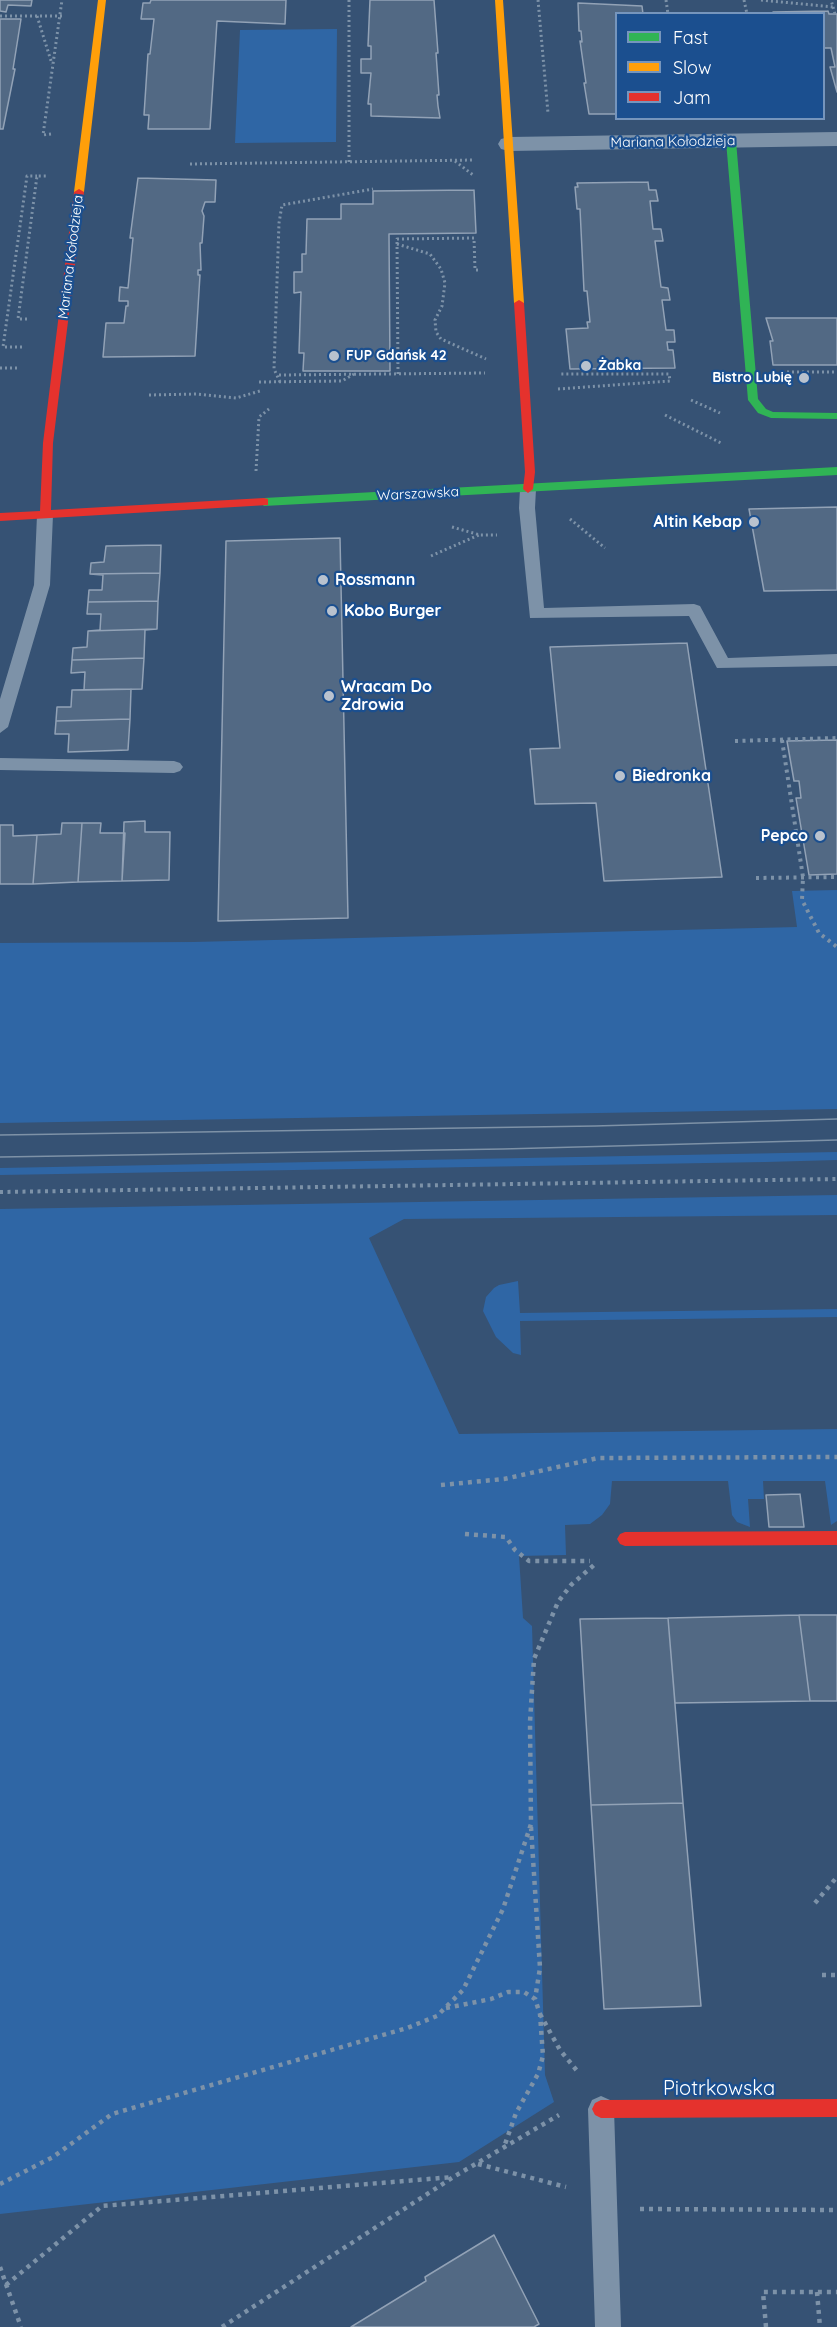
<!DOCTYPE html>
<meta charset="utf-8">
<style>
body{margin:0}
#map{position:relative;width:837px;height:2327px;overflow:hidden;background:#365274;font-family:Quicksand,sans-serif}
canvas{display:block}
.legend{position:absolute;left:615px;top:12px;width:210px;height:108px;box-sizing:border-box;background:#1b4f8f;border:2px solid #7695bc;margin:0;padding:8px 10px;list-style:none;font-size:18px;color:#fff}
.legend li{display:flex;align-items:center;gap:12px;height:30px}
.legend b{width:30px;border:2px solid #7695bc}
</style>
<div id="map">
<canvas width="837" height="2327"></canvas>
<ul class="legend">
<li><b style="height:8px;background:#30b455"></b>Fast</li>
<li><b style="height:8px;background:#ff9f0a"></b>Slow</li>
<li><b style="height:8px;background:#e5322d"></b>Jam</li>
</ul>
</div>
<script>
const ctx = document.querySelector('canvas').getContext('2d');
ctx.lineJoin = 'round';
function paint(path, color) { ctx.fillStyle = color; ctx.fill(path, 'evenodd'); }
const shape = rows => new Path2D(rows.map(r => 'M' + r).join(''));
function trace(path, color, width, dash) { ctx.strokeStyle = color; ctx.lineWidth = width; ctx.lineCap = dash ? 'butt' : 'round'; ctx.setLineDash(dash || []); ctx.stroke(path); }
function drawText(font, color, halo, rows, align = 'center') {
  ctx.font = font + ' Quicksand,sans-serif'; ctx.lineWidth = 4.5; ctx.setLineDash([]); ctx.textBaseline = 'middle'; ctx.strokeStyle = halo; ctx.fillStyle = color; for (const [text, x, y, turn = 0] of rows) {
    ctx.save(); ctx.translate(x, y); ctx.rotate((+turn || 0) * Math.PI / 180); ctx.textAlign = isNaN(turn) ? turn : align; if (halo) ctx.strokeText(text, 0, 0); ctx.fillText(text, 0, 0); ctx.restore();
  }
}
const green = shape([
 [337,29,336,142,235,143,240,30],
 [837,890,837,1109,0,1123,0,943,193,942,797,927,792,891],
 [837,1152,837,1160,766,1162,0,1175,0,1168],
 [837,1195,837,1215,404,1219,369,1238,459,1434,837,1429,837,1521,831,1525,825,1481,763,1481,764,1499,748,1499,750,1527,737,1522,732,1515,728,1481,612,1481,610,1504,602,1515,590,1524,565,1525,566,1555,519,1556,523,1618,532,1626,545,2075,554,2102,459,2162,0,2214,0,1209],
 [518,1281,520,1313,837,1309,837,1317,520,1321,521,1355,513,1353,496,1337,483,1311,486,1297,494,1288,499,1285]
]);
const building = shape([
 [0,0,32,0,31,6,8,5,6,12,0,11,0,0],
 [151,0,286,0,285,24,217,21,210,129,148,129,149,115,144,115,148,54,150,54,154,19,141,19,143,3,150,3,151,0],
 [370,0,434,0,438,53,436,53,439,95,437,95,438,106,440,118,371,116,371,104,368,104,371,73,361,73,361,59,371,59,371,46,368,46,370,0],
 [578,3,642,6,643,14,616,14,616,114,589,114,584,83,586,83,580,41,582,42,581,31,579,31,578,3],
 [828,11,829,14,837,14,837,92,830,67,835,67,831,48,824,48,824,14,773,12,828,11],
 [0,19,21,19,13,69,15,69,3,129,0,129,0,19],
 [138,178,216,180,215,202,205,202,202,211,204,216,202,243,200,243,201,270,198,270,198,275,200,275,195,356,103,357,106,323,124,323,126,306,128,306,128,301,119,301,120,287,128,288,133,238,130,238,138,178],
 [648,182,649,190,656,190,658,201,650,201,653,229,661,229,663,241,655,241,661,287,668,288,670,300,662,300,666,330,674,330,675,342,667,342,668,350,673,350,675,368,570,369,566,329,588,328,587,322,590,322,587,291,584,291,580,209,577,209,575,187,578,187,577,183,648,182],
 [474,190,476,233,389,234,390,371,303,371,304,353,299,353,301,292,294,293,294,272,302,272,302,254,306,254,307,219,341,219,341,204,373,204,373,191,474,190],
 [766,318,837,318,837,365,773,365,770,341,773,341,766,318],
 [837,507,837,590,764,591,749,509,837,507],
 [340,538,348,918,218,921,226,541,340,538],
 [161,545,160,573,90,574,91,563,104,562,106,546,161,545],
 [160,573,158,601,88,602,89,590,102,590,103,575,90,574,160,573],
 [158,601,157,629,88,631,100,630,101,614,87,614,88,602,158,601],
 [157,629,145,630,144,658,72,660,73,648,87,647,88,631,157,629],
 [687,643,722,877,604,881,596,803,535,804,530,749,560,748,550,647,687,643],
 [144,658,142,689,84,690,85,672,71,673,72,660,144,658],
 [131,689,130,719,56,721,57,707,71,707,72,690,131,689],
 [130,719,128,750,68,752,69,734,55,734,56,721,130,719],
 [837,740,837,874,809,875,796,798,801,798,799,781,794,781,787,741,837,740],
 [145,821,145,832,170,832,169,880,122,881,124,822,145,821],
 [62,823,82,823,78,882,33,884,37,835,61,834,62,823],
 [82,823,101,823,100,833,125,833,122,881,78,882,82,823],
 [0,825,13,825,13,836,37,835,33,884,0,884,0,825],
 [800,1494,804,1527,769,1527,766,1495,800,1494],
 [799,1615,810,1701,675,1703,668,1618,799,1615],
 [799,1615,837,1615,837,1701,810,1701,799,1615],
 [668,1618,683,1803,591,1805,580,1619,668,1618],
 [683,1803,701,2006,604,2009,591,1805,683,1803],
 [494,2235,539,2324,534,2327,351,2327,426,2281,425,2277,494,2235]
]);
const pathFar2 = shape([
 [349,0,349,162],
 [538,0,548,113],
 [666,0,668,14],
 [744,0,747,14],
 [761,0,833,7,831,0],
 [833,7,835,14],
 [0,16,62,16],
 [37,16,52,64],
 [51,134,43,135,62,0],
 [455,161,473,175],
 [190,164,474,160],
 [397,244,430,254,441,269,445,283,442,306,435,320,436,332,441,339,486,359],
 [27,319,18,319,37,176,46,176],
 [22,347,3,347,27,176,37,176],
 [0,368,20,368],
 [787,372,837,372],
 [398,374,397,239,474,238,475,270,480,270],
 [279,375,485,373],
 [259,382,342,381,354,374],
 [280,382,274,369,279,223,282,205,373,189],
 [558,389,670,381,669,374,559,374],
 [149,395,197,394,236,398,260,391],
 [691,400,720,413],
 [665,415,723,444],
 [256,471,259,417,269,409],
 [570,519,605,548],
 [452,527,480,535,497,535],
 [431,556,479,535]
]);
const pathFar1 = shape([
 [782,740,803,877,802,900,819,933,837,947],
 [735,741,837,738],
 [756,878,837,877],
 [0,1192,837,1179]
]);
const path = shape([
 [441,1485,504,1479,598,1458,837,1457],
 [465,1534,506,1537,515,1550,529,1561,590,1561],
 [531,1827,540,1968,535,1999],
 [815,1903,837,1877],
 [822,1975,837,1975],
 [446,2008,491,1999,508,1992,524,1992,535,1999,540,2014,543,2056,538,2074,516,2113,504,2147],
 [540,2014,560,2050,578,2072],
 [478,2164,566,2187],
 [0,2184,53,2157,112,2114,407,2028,437,2016,463,1990,503,1909,531,1824,530,1722,534,1659,558,1602,571,1585,594,1565],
 [640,2209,837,2210],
 [0,2267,21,2327],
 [6,2285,102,2206,453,2177],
 [817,2292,820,2327],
 [222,2327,455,2176,559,2115],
 [766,2327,763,2292,837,2292]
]);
const lane = shape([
 [528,484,536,489,535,508,544,608,694,604,700,606,728,658,837,654,837,666,717,668,689,616,530,618,519,508,520,489,528,484],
 [45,510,53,515,50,585,8,727,0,733,0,699,34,585,37,515,45,510],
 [0,758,174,761,180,763,183,767,180,771,174,773,0,770,0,758],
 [601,2096,610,2100,614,2109,621,2327,595,2327,588,2109,592,2100,601,2096]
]);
const street = shape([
 [837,132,837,146,509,151,501,149,498,144,501,139,509,137,837,132]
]);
const fast = shape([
 [731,138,736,141,758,399,766,409,773,412,837,413,837,419,771,418,758,413,748,400,726,141,731,138],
 [837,467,837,475,264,506,259,502,264,498,837,467]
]);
const slow = shape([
 [98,0,106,0,84,192,79,195,74,192,98,0],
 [495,0,503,0,524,303,519,306,514,303,495,0]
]);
const jam = shape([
 [79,189,84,192,53,443,51,510,264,498,268,499,268,505,0,521,0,513,40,511,43,443,74,192,79,189],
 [519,300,524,303,535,472,533,489,528,493,523,489,525,472,514,303,519,300],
 [837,1531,837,1545,625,1546,620,1544,617,1539,620,1534,625,1532,837,1531],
 [837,2099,837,2117,601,2118,595,2115,592,2109,595,2103,601,2100,837,2099]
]);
const tram = shape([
 [0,1135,595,1126,837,1119],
 [0,1157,503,1149,837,1140]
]);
const markers = [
 [334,356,6,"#b9c2ce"],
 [586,366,6,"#b9c2ce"],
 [804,378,6,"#b9c2ce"],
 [754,522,6,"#b9c2ce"],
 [323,580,6,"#b9c2ce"],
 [332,611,6,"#b9c2ce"],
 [329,696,6,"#b9c2ce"],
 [620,776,6,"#b9c2ce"],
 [820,836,6,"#b9c2ce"]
];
const farStreetnames = [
 ["Mariana Kołodzieja",673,142,-1],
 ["Mariana Kołodzieja",71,257,-83],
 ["Warszawska",418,494,-3]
];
const farPoinames = [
 ["FUP Gdańsk 42",346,356],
 ["Żabka",598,366],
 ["Bistro Lubię",792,378,"right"]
];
const poiNames = [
 ["Altin Kebap",742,522,"right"],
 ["Rossmann",335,580],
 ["Kobo Burger",344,611],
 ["Wracam Do",341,687],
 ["Zdrowia",341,705],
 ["Biedronka",632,776],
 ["Pepco",808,836,"right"]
];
const nearStreetnames = [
 ["Piotrkowska",719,2089]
];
paint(green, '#2f66a5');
paint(building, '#526984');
trace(building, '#92a2b6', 1.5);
trace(pathFar2, '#7d92a8', 3, [2, 3]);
trace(pathFar1, '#7d92a8', 4, [3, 4.5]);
trace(path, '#7d92a8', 4.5, [4, 5]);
paint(lane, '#7d92a8');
paint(street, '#7d92a8');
paint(fast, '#30b455');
paint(slow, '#ff9f0a');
paint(jam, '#e5322d');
trace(tram, '#7e92a7', 1.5);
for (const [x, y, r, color] of markers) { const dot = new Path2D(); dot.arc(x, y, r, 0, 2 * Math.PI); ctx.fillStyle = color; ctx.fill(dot); trace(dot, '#1b4f8f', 2); }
drawText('14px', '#fff', '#1b4f8f', farStreetnames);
drawText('bold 14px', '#fff', '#1b4f8f', farPoinames, 'left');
drawText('bold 16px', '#fff', '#1b4f8f', poiNames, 'left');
drawText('20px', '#fff', '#1b4f8f', nearStreetnames);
</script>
